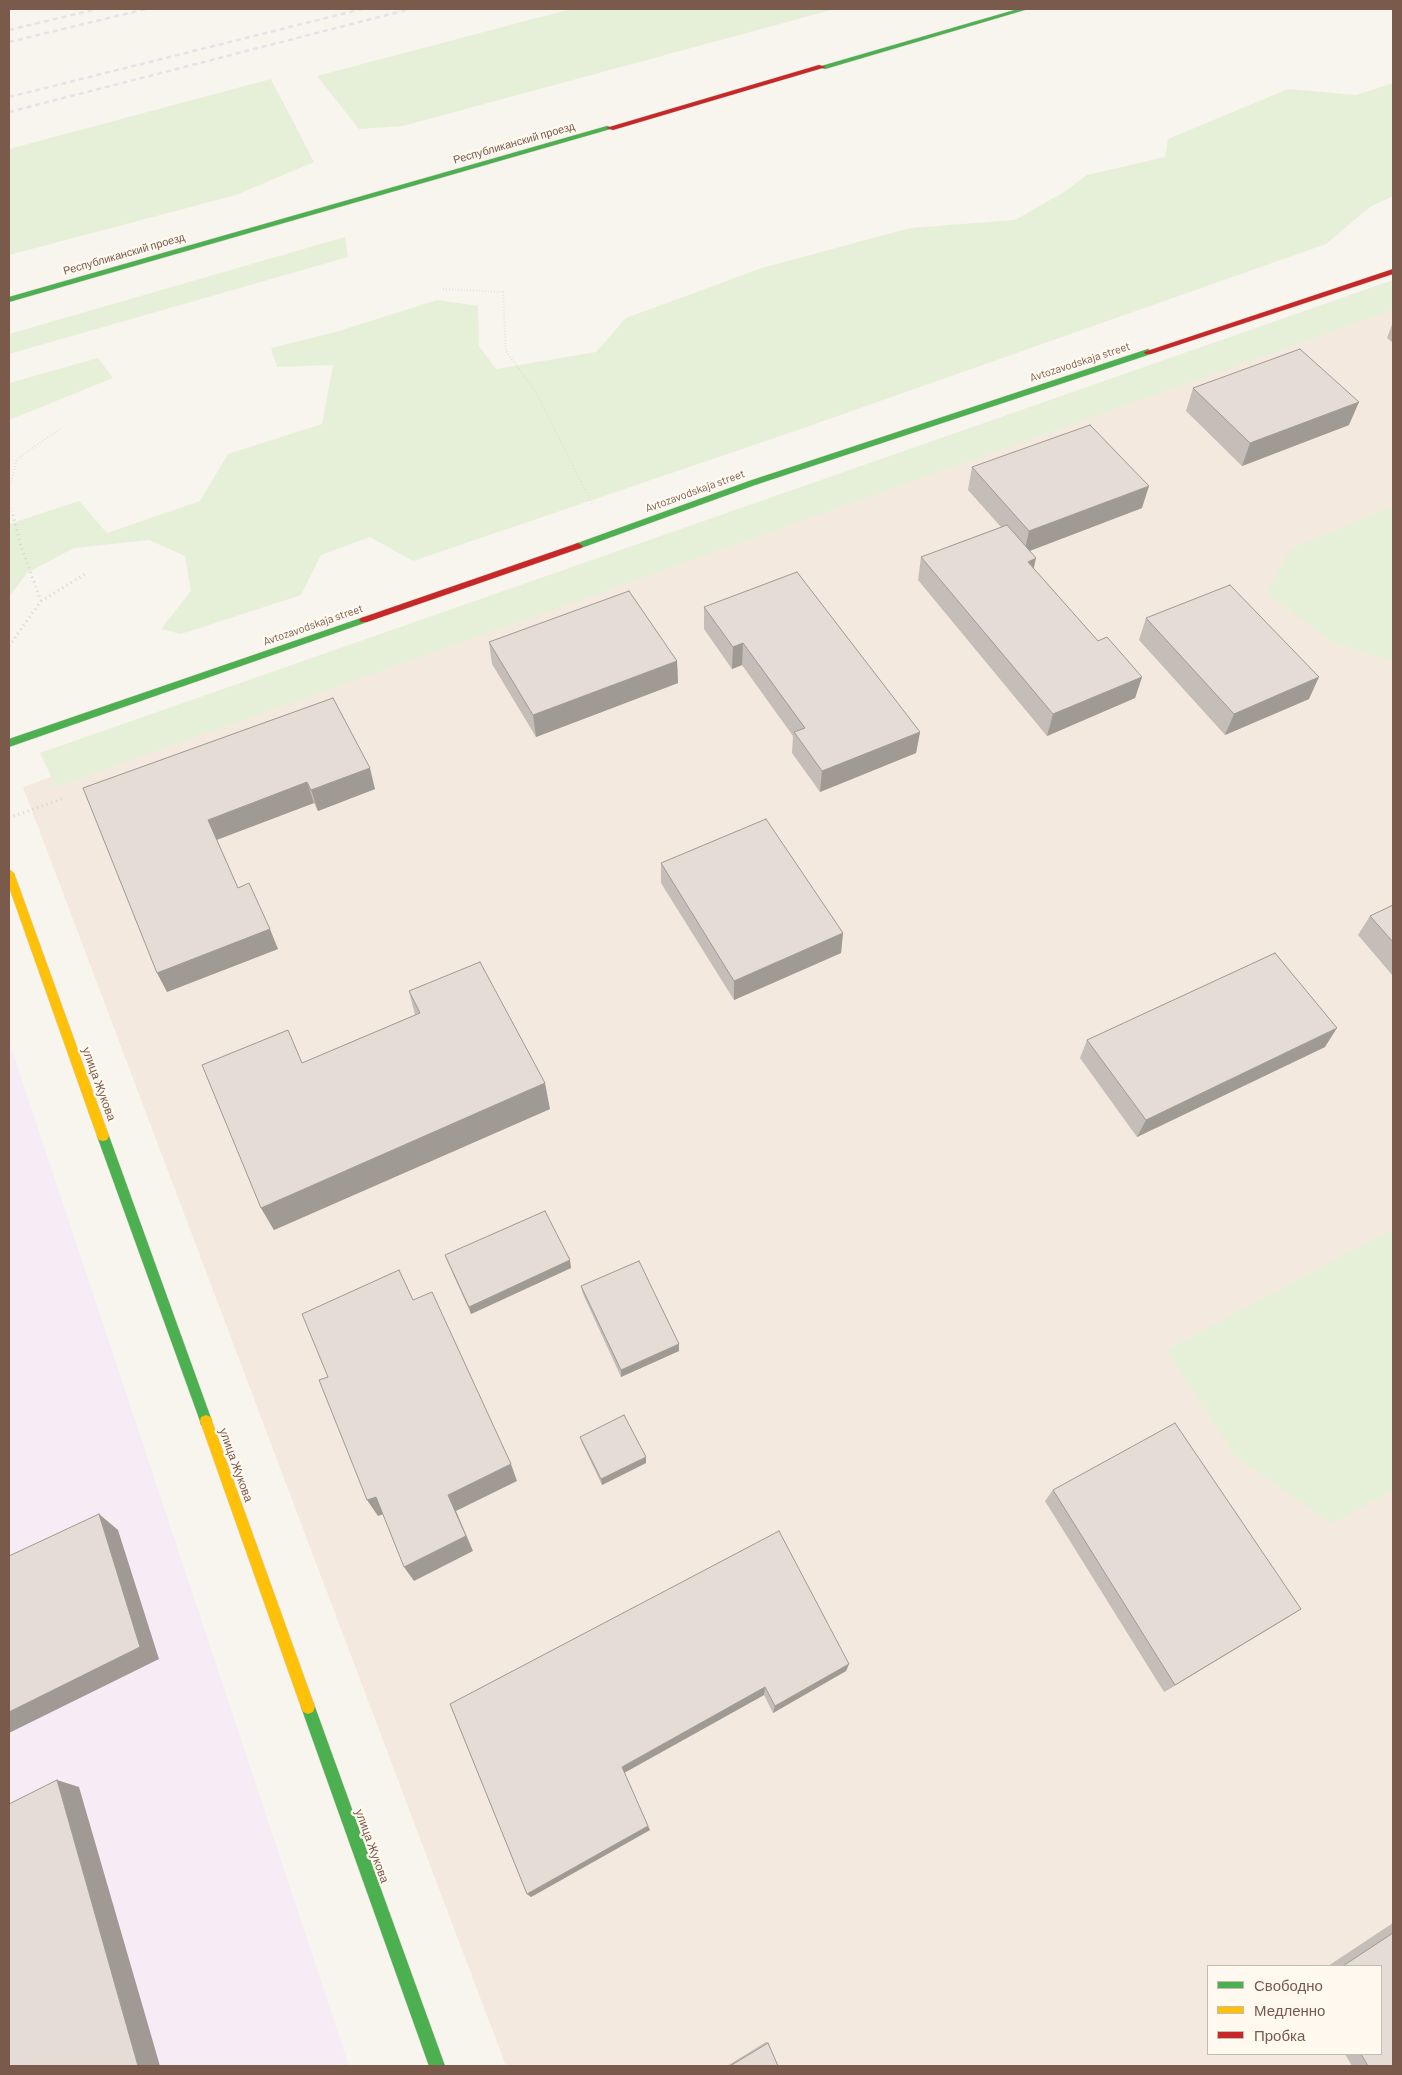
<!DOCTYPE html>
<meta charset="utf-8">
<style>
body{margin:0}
#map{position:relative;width:1402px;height:2075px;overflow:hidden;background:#f8f4ee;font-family:Barlow,sans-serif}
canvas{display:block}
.frame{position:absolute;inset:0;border:10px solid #795a4b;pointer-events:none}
.legend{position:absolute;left:1207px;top:1965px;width:175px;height:90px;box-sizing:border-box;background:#fff9f0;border:1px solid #c9b9ae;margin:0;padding:6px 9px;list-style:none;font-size:15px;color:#795a4b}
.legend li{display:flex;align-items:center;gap:10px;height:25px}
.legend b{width:25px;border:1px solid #c9b9ae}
</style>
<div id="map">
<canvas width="1402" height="2075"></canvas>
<div class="frame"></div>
<ul class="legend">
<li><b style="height:6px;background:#4caf50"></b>Свободно</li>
<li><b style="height:6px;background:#ffc107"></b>Медленно</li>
<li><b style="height:6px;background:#c62828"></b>Пробка</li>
</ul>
</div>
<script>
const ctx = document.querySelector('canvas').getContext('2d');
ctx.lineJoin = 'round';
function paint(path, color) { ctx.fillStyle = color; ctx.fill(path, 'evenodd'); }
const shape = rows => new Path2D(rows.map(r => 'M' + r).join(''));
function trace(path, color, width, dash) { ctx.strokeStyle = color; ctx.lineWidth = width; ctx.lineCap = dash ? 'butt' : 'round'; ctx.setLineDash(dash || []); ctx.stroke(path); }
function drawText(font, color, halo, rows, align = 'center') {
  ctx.font = font + ' Barlow,sans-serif'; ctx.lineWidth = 4.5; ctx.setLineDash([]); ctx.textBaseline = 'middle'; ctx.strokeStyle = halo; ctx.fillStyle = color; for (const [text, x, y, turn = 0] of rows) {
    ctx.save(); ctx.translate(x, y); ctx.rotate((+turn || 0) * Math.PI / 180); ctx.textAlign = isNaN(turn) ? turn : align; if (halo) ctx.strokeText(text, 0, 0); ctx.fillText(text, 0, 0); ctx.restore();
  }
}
const residential = shape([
 [1393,297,1393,2066,506,2066,23,787],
 [1208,1966,1381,1966,1381,2054,1208,2054]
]);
const education = shape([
 [9,1041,216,1664,349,2066,9,2066]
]);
const green = shape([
 [571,9,835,9,403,126,359,129,317,76],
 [271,79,314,162,236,195,9,255,9,149],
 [1393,83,1393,196,1370,207,1326,244,798,430,413,561,370,537,321,555,301,595,181,634,161,629,191,591,185,556,149,540,74,548,27,573,9,597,9,524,79,501,107,533,200,501,228,454,322,424,333,365,277,367,271,348,339,331,437,300,478,306,479,346,496,369,596,352,626,318,762,268,910,228,1015,220,1064,192,1087,175,1165,157,1168,139,1288,89,1356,95],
 [345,237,348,257,9,354,9,334],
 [1393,280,1393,310,56,787,40,753],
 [98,358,113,378,9,420,9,383],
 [1393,506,1393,661,1333,643,1266,593,1290,549],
 [1393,1229,1393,1490,1332,1524,1236,1457,1166,1350]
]);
const pathFar1 = shape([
 [443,289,503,292,506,351,536,392,592,504],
 [9,490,17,459,60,429],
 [9,502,12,513]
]);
const path = shape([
 [41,601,85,574],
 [9,646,41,601,21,546,12,512],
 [9,818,64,798]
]);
const fast = shape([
 [1018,9,1028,9,825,69,818,67,1018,9],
 [607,126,614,128,9,302,9,297,607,126],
 [1148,349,1152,352,1151,354,755,485,581,548,575,548,573,546,575,544,749,481,1148,349],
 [364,617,369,620,367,622,9,747,9,739,364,617],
 [103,1131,107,1132,109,1136,212,1421,211,1425,206,1427,201,1425,200,1421,97,1136,99,1132,103,1131],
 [308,1700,313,1702,315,1707,445,2066,429,2066,301,1707,303,1702,308,1700]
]);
const slow = shape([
 [9,869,14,873,109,1136,107,1140,103,1141,99,1140,97,1136,9,887,9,869],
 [206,1415,211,1417,212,1421,315,1707,313,1712,308,1714,303,1712,301,1707,200,1421,201,1417,206,1415]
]);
const jam = shape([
 [819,65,826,67,613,130,606,128,819,65],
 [1393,269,1393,274,1151,354,1145,354,1144,352,1393,269],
 [578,543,583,546,581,548,367,622,361,622,359,620,361,618,578,543]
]);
const rail = shape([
 [9,30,97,9],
 [9,42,146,9],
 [9,97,362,9],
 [9,112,410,9]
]);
const wall = shape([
 [1393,322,1393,343,1387,338],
 [1193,388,1349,425,1242,466,1186,411],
 [972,467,1142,508,1030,551,1034,569,1098,641,1142,677,1135,698,1047,736,918,580,921,557,1001,527,968,490],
 [704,607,920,732,916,753,820,792,792,753,793,736,742,665,732,669,704,629],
 [1146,618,1309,699,1225,735,1139,640],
 [489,642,677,661,678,683,536,737,492,664],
 [333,698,375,789,318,811,314,803,217,840,238,888,278,949,167,992,83,788],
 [661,863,843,933,841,953,734,1000,661,883],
 [1393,905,1393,976,1358,935,1370,916],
 [409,991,550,1109,274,1230,261,1208,302,1063,415,1015],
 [1087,1040,1325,1047,1137,1137,1080,1058],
 [445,1255,571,1268,471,1314,448,1263],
 [581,1286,679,1344,679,1351,621,1377,583,1294],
 [580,1437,646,1463,602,1485,582,1443],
 [1053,1490,1301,1609,1164,1692,1045,1501],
 [849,1664,846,1671,773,1713,764,1695,624,1773,650,1830,531,1897,527,1894,450,1704],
 [1393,1923,1393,2066,1352,2066,1345,2054,1381,2054,1381,1966,1328,1966],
 [766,2042,768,2043,778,2066,727,2066]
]);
const shadedWall = shape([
 [1359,402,1349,425,1242,466,1250,443],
 [1149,486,1142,508,1024,553,1029,531],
 [1036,558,1031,581,1028,562],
 [743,643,742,665,732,669,733,647],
 [677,661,678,683,536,737,533,715],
 [1142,677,1135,698,1047,736,1053,714],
 [1319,677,1309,699,1225,735,1234,714],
 [920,732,916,753,820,792,822,771],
 [370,768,375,789,318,811,311,790],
 [307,782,314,803,216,840,208,820],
 [270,929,278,949,167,992,157,973],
 [843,933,841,953,734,1000,734,981],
 [1337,1028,1325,1047,1137,1137,1146,1120],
 [545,1083,550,1109,274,1230,261,1208],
 [570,1260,571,1268,471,1314,469,1307],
 [679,1344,679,1351,621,1377,621,1370],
 [646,1457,646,1463,602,1485,601,1479],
 [511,1464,517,1481,456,1511,473,1551,414,1581,404,1567,448,1495],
 [376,1497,387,1513,378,1516,367,1500],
 [99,1514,118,1530,159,1659,9,1733,9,1712],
 [1301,1609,1287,1618,1164,1692,1175,1685],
 [849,1664,846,1671,773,1713,775,1706],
 [765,1687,764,1695,624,1773,622,1767],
 [57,1780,79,1787,160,2066,138,2066],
 [648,1826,650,1830,531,1897,527,1894]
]);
const building = shape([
 [1300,349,1359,402,1250,443,1193,388,1300,349],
 [1090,425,1149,486,1029,531,972,467,1090,425],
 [1007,525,1036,558,1028,562,1098,641,1107,637,1142,677,1053,714,921,557,1007,525],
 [797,572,920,732,822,771,794,732,805,728,743,643,733,647,704,607,797,572],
 [1230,585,1319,677,1234,714,1146,618,1230,585],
 [629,591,677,661,533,715,489,642,629,591],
 [333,698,370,768,311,790,307,782,208,820,238,888,249,883,270,929,157,973,83,788,333,698],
 [766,819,843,933,734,981,661,863,766,819],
 [1393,905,1393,942,1370,916,1393,905],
 [1275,953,1337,1028,1146,1120,1087,1040,1275,953],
 [480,962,545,1083,261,1208,202,1065,288,1030,302,1063,420,1013,409,991,480,962],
 [545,1211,570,1260,469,1307,445,1255,545,1211],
 [639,1261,679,1344,621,1370,581,1286,639,1261],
 [399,1270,413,1300,432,1292,511,1464,448,1495,466,1536,404,1567,376,1497,367,1500,319,1380,328,1377,302,1314,399,1270],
 [624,1415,646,1457,601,1479,580,1437,624,1415],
 [1175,1423,1301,1609,1175,1685,1053,1490,1175,1423],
 [99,1514,140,1647,9,1712,9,1556,99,1514],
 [779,1531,849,1664,775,1706,765,1687,622,1767,648,1826,527,1894,450,1704,779,1531],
 [57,1780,138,2066,9,2066,9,1804,57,1780],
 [1393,1933,1393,2066,1368,2066,1361,2054,1381,2054,1381,1966,1343,1966,1393,1933],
 [768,2043,778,2066,730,2066,768,2043]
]);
const farStreetnames = [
 ["Республиканский проезд",514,143,-16],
 ["Республиканский проезд",124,254,-16],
 ["Avtozavodskaja street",1080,362,-18],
 ["Avtozavodskaja street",695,491,-20],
 ["Avtozavodskaja street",313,625,-19]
];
const streetNames = [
 ["улица Жукова",99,1084,70],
 ["улица Жукова",236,1465,70],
 ["улица Жукова",372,1846,70]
];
paint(residential, '#f4e9de');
paint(education, '#f5ecf5');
paint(green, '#e6f0d8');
trace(fast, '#d8d0c9', 1);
trace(slow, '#d8d0c9', 1);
trace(jam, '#d8d0c9', 1);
trace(pathFar1, '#dbd3cf', 2, [0.5, 2.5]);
trace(path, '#dbd3cf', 3, [1, 4]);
paint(fast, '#4caf50');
paint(slow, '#ffc107');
paint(jam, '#c62828');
trace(rail, '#e5e3e6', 2.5, [5, 4]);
paint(wall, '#c5bdb7');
paint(shadedWall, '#a09a95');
paint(building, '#e5dcd5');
trace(building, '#a09a95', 1);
drawText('11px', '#795a4b', '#fff9f0', farStreetnames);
drawText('12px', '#795a4b', '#fff9f0', streetNames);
</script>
